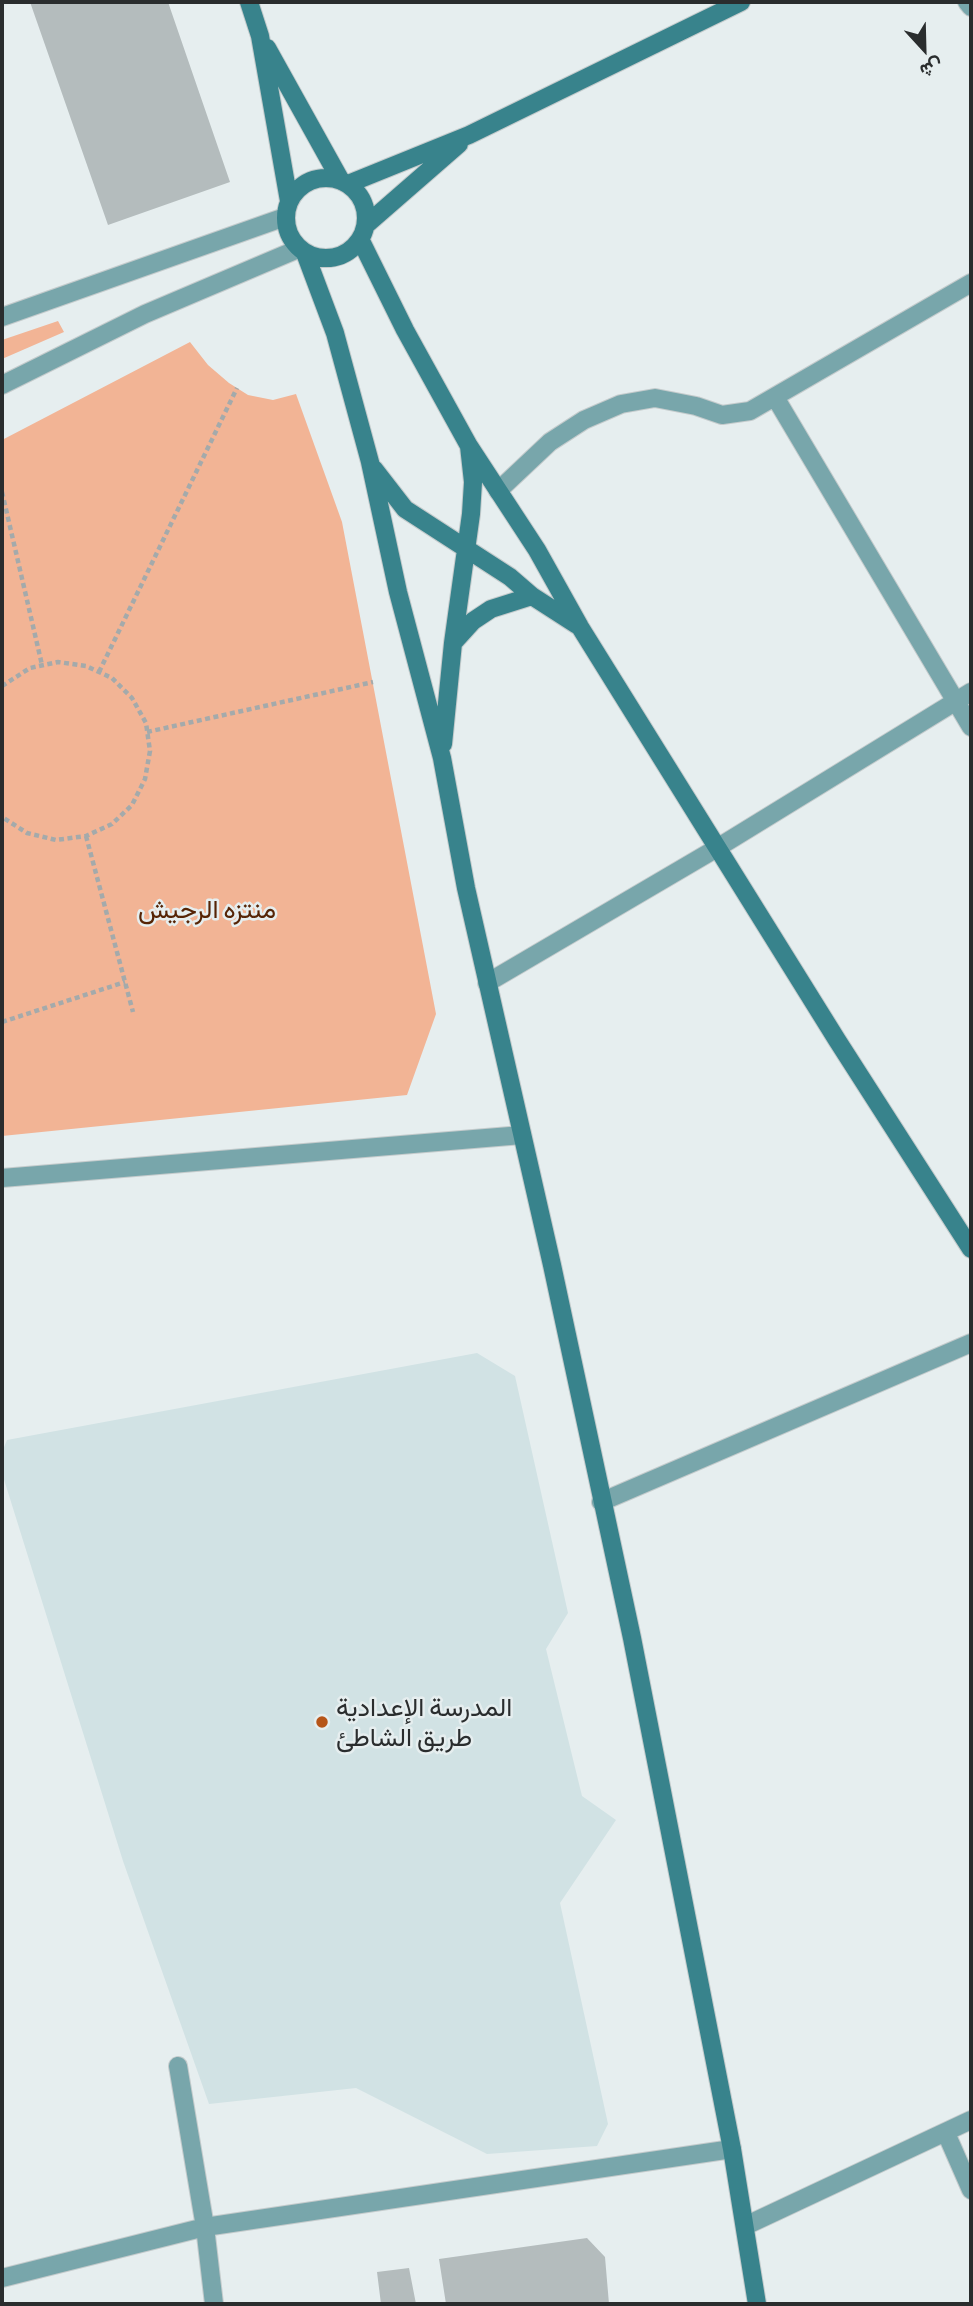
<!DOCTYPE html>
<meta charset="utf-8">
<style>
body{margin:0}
#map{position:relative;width:973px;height:2306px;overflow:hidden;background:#e6eeef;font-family:Commissioner,Vazirmatn,sans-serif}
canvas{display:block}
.frame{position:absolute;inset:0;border:4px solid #2a2d2e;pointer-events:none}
.north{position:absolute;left:889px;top:14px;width:70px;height:70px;-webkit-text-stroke:5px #e6eeef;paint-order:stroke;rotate:158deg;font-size:19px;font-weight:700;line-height:28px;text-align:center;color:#2a2d2e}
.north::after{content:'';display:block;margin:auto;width:24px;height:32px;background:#2a2d2e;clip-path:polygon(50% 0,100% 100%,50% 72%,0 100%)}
</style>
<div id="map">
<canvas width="973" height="2306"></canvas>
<div class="frame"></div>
<div class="north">ش</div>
</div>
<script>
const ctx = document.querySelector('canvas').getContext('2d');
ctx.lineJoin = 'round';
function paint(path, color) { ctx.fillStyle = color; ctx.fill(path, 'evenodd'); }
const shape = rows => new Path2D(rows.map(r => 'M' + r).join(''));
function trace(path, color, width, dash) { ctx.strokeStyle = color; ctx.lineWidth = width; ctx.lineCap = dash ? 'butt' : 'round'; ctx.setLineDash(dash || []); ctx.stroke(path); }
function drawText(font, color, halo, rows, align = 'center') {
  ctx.font = font + ' Commissioner,Vazirmatn,sans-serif'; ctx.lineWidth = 5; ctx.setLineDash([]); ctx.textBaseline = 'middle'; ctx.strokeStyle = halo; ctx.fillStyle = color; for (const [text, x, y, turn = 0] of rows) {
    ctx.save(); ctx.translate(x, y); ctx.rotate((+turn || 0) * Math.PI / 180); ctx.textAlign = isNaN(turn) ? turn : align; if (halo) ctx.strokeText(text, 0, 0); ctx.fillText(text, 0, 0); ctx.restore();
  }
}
const built = shape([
 [477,1353,515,1376,568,1613,546,1649,582,1796,616,1820,560,1903,608,2124,597,2146,487,2154,356,2088,209,2104,123,1861,2,1473,2,1452,7,1440]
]);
const green = shape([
 [58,321,64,332,2,359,2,340],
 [190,342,208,365,229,383,248,395,273,400,296,394,342,522,436,1014,407,1095,2,1136,2,440]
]);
const building = shape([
 [30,2,168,2,230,182,108,225],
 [587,2238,605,2257,609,2304,446,2304,439,2259],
 [409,2268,416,2304,381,2304,377,2272]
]);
const path = shape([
 [2,492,42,665],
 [99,672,237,388],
 [2,686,30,668,58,662,86,666,112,678,132,698,146,723,150,751,145,779,132,805,112,824,86,836,56,840,27,833,2,817],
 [147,732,373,682],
 [86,836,133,1012],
 [2,1022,125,982]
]);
const street = shape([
 [967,2,971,7],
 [2,317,285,217],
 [2,385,145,314,298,249],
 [775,397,971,727],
 [498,491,550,442,584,420,621,404,655,398,696,406,722,415,750,411,971,283],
 [487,983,717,848,971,692],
 [2,1178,522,1135],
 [601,1502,971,1343],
 [178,2066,205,2227,214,2304],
 [946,2133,971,2190],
 [745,2226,971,2120],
 [2,2278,205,2227,732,2149]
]);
const secondary = shape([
 [249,2,260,36,289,201],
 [267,48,341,181],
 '286 218a40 40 0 1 1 80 0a40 40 0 1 1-80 0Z',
 [348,184,469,135,741,2],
 [366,225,459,144],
 [360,239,405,330,469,446,473,482,471,514,453,643,443,744],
 [305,253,335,333,370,462,398,592,442,758,466,888,552,1265,632,1638,732,2149,757,2304],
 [469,446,537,550,580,627,837,1040,971,1249],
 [374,469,405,509,510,577,532,596,577,625],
 [453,643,473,621,491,609,532,596]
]);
const markers = [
 [322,1722,7,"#b65518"]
];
const parkNames = [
 ["منتزه الرجيش",207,909]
];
const poiNames = [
 ["المدرسة الإعدادية",336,1707],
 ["طريق الشاطئ",336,1737]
];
paint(built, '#d1e2e4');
paint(green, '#f2b495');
paint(building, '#b4bcbd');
trace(street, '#c4cbcc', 20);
trace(secondary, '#c4cbcc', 20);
trace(path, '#a4aaab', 4.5, [5, 3.5]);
trace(street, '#78a6ab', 18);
trace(secondary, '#38838c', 18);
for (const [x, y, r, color] of markers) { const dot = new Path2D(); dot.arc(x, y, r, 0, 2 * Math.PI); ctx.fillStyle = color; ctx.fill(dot); trace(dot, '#e6eeef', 2.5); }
drawText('26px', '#562405', '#e6eeef', parkNames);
drawText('26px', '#2a2d2e', '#e6eeef', poiNames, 'left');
</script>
